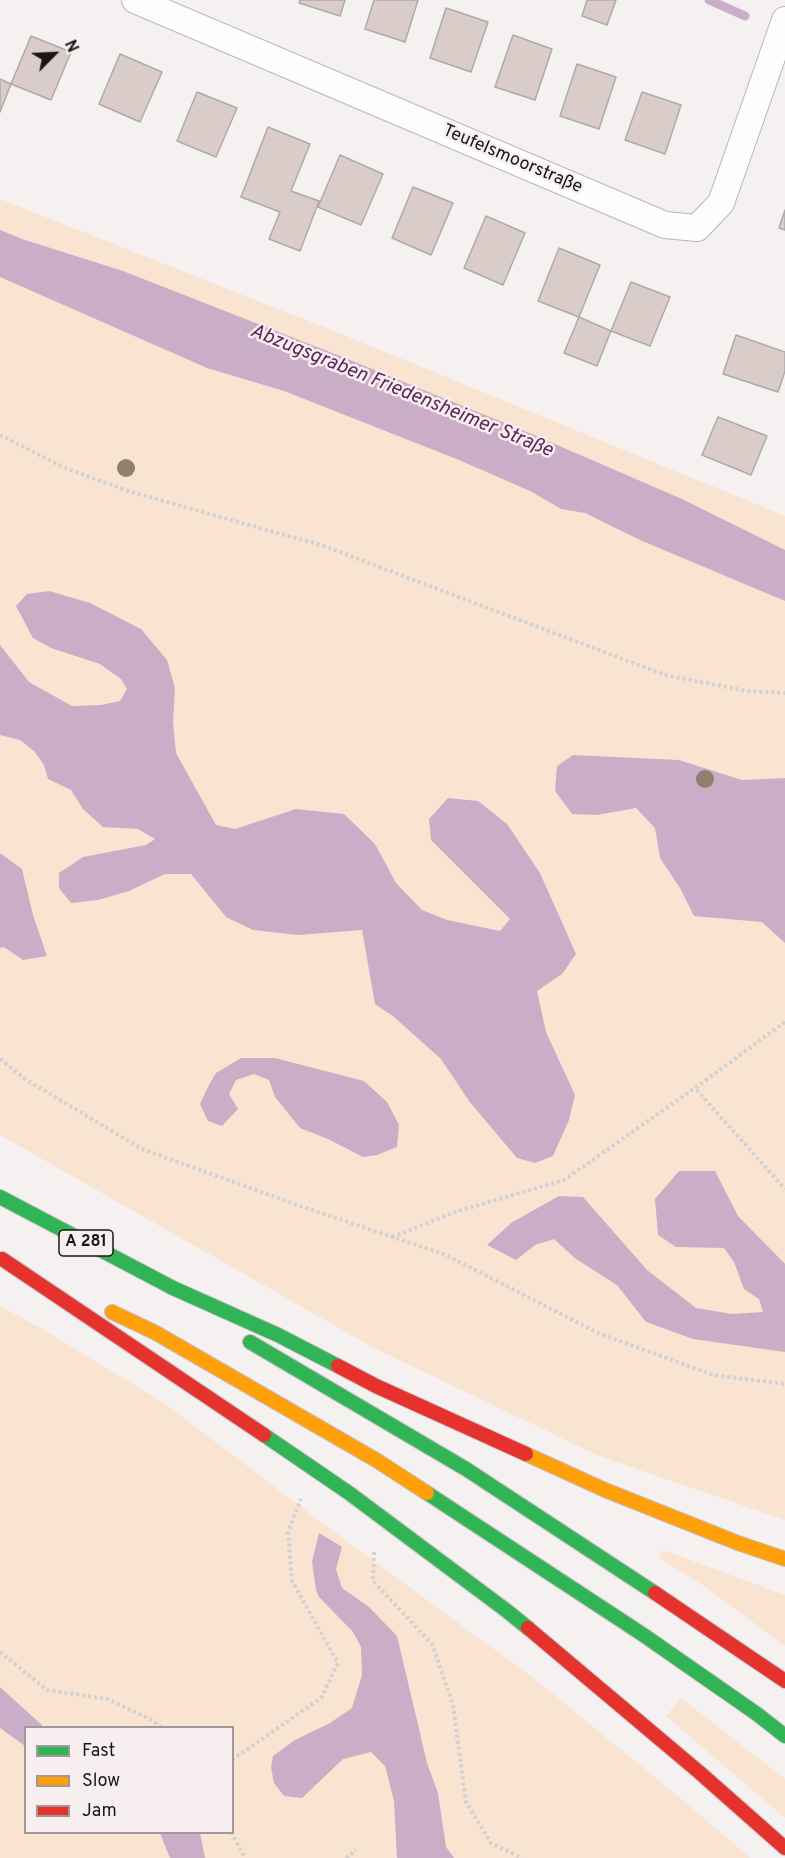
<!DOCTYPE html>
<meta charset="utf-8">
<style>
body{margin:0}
#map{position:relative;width:785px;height:1858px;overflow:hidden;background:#f5f1f1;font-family:Overpass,sans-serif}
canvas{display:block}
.legend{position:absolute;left:24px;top:1726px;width:210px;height:108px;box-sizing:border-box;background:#f7efef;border:2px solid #9f9999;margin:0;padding:8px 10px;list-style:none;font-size:18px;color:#1a1717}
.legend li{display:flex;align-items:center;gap:12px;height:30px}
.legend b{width:30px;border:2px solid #9f9999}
.north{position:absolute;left:24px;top:24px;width:60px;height:60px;-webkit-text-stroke:4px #f7efef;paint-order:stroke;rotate:66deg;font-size:16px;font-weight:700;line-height:24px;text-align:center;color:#1a1717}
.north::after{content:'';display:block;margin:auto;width:21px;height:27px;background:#1a1717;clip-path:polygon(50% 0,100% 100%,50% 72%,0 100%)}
</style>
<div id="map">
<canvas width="785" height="1858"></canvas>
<ul class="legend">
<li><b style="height:8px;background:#30b455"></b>Fast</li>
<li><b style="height:8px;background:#ff9f0a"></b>Slow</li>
<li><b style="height:8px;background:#e5322d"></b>Jam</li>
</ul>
<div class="north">N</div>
</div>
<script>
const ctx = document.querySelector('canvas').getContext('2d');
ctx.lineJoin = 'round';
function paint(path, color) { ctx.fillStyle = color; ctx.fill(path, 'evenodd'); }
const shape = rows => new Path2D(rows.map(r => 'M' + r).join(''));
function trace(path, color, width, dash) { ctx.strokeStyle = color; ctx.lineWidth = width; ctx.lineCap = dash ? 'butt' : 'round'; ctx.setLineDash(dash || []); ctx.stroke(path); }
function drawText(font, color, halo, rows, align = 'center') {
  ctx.font = font + ' Overpass,sans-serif'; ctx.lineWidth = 5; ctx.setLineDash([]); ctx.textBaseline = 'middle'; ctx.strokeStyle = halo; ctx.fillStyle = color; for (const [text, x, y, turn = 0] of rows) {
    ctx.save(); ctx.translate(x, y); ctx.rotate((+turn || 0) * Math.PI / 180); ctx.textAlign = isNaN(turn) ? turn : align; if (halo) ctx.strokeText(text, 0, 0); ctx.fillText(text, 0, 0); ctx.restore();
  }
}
const green = shape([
 [0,199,339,333,785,516,785,1520,599,1456,374,1348,0,1135],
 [0,1306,39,1327,164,1403,353,1546,531,1676,690,1806,750,1858,0,1858],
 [26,1728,232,1728,232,1832,26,1832],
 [663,1550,785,1595,785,1646,701,1584,659,1558],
 [681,1698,785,1779,785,1818,666,1716]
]);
const water = shape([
 [0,230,22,239,123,271,345,358,534,435,682,499,785,550,785,601,640,540,585,513,561,509,530,491,459,460,284,391,207,368,0,277],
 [49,591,90,603,141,629,167,660,175,688,173,722,176,753,216,825,235,829,296,809,344,814,375,844,396,883,422,910,447,920,500,931,510,919,431,840,429,819,448,798,478,801,507,824,540,873,576,954,562,974,537,991,546,1032,575,1095,569,1120,553,1156,535,1163,517,1158,469,1101,441,1059,394,1017,375,1004,362,930,298,935,253,930,226,917,191,874,165,874,129,891,98,900,71,903,59,888,59,873,83,857,146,845,155,839,138,829,103,827,83,809,71,790,48,779,44,765,34,751,20,740,0,735,0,645,29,682,72,706,101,705,120,701,127,689,121,679,100,664,51,648,33,638,16,606,27,594],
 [573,755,679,760,742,780,785,778,785,943,762,922,694,916,680,888,660,858,655,828,636,808,597,815,572,814,555,791,557,766],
 [0,853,22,869,33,915,47,956,23,960,4,947,0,948],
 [241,1058,275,1058,364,1081,387,1102,399,1125,397,1147,377,1155,363,1157,328,1139,300,1128,275,1097,269,1080,254,1074,236,1080,229,1094,238,1109,222,1126,208,1121,200,1104,209,1085,216,1073],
 [679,1171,715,1171,738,1216,785,1264,785,1352,693,1339,646,1322,617,1285,576,1259,554,1239,535,1245,516,1260,487,1245,511,1223,559,1196,583,1197,647,1270,696,1308,732,1314,763,1312,759,1299,744,1289,734,1262,724,1248,676,1247,658,1235,655,1199],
 [319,1533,342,1547,336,1569,342,1588,369,1607,397,1636,427,1763,438,1793,446,1847,454,1858,397,1858,394,1801,385,1766,371,1752,343,1759,302,1798,284,1796,274,1783,271,1767,273,1756,295,1740,330,1723,352,1708,362,1675,361,1647,353,1632,319,1597,316,1590,312,1562],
 [0,1687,44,1727,26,1728,25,1746,0,1728],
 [160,1833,200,1833,205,1858,170,1858]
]);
const stream = shape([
 [709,0,745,16]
]);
const building = shape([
 [300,0,345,0,340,16,299,3,300,0],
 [374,0,418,0,405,42,365,29,374,0],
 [587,0,616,0,607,25,582,16,587,0],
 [446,8,488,22,471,72,430,58,446,8],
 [513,35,552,49,535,100,495,87,513,35],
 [31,36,71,52,51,100,11,84,31,36],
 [120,54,162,72,140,122,99,104,120,54],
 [577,64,616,77,599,129,560,116,577,64],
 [0,79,11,84,0,112,0,79],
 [197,92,237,108,216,157,177,141,197,92],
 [642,92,681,105,665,154,625,140,642,92],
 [268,127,310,144,291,191,319,201,300,251,269,239,280,212,241,197,268,127],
 [340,155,383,174,361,225,318,207,340,155],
 [413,187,453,203,431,255,392,238,413,187],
 [785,210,785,230,779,228,785,210],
 [486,216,525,233,503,285,464,268,486,216],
 [559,248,600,265,579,317,538,301,559,248],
 [631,282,670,297,650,346,611,331,631,282],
 [579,317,611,331,597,366,564,353,579,317],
 [736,335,785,352,785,371,778,392,723,374,736,335],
 [718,417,767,436,751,475,702,455,718,417]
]);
const path = shape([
 [0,435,65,468,128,491,324,546,665,675,747,691,785,693],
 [785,1022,695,1088,785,1189],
 [0,1059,25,1079,142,1149,303,1207,446,1255,598,1333,713,1375,785,1384],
 [392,1237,455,1212,564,1180,695,1088],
 [374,1552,373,1581,432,1644,453,1705,466,1802,491,1843,522,1858],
 [0,1652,47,1690,107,1699,150,1719,162,1728],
 [232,1760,321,1698,338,1663,292,1581,288,1532,301,1499],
 [231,1832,245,1858],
 [346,1858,356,1850]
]);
const street = shape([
 [135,0,665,225,697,228,721,203,785,20]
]);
const fast = shape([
 [0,1197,173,1288,278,1335,338,1366],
 [250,1342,466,1469,655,1593],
 [264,1435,349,1493,507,1611,528,1628],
 [427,1493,642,1634,757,1714,785,1736]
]);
const slow = shape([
 [112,1312,156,1333,376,1460,427,1493],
 [526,1454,605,1490,738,1543,785,1559]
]);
const jam = shape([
 [2,1259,264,1435],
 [338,1366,376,1386,526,1454],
 [655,1593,785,1681],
 [528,1628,699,1772,785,1848]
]);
const trees = [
 [126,468],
 [705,779]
];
const shields = [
 [86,1243,54]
];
const shieldNames = [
 ["A 281",86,1243]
];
const streetNames = [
 ["Teufelsmoorstraße",512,160,23]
];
const waterNames = [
 ["Abzugsgraben Friedensheimer Straße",401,392,22]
];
paint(green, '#f9e4d2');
paint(water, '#caaec8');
trace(stream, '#caaec8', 9);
paint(building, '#dacdc9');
trace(building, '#adaaaa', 1.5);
trace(street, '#b8b6b6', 28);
trace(fast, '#c5bbbe', 16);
trace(slow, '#c5bbbe', 16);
trace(jam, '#c5bbbe', 16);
trace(path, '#d2d1d1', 4, [3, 3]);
trace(street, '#fefdfd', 26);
trace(fast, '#30b455', 14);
trace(slow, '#ff9f0a', 14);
trace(jam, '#e5322d', 14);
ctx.fillStyle = '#91806f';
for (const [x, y] of trees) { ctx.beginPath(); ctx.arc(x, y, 9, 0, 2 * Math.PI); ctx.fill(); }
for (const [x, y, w] of shields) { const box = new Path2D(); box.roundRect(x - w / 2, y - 13, w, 26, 4.5); ctx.fillStyle = '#f7efef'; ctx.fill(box); trace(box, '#1a1717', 1.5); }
drawText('bold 16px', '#1a1717', null, shieldNames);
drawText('18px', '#1a1717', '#f7efef', streetNames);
drawText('italic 20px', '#5a295a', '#f7efef', waterNames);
</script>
